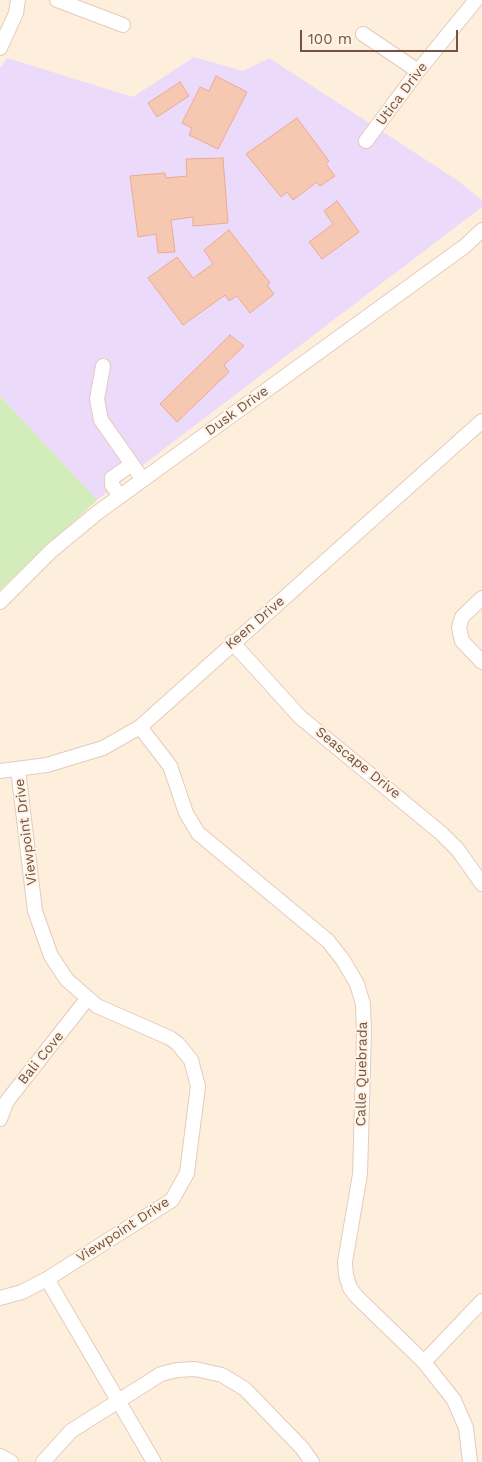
<!DOCTYPE html>
<style>
body{margin:0}
#map{position:relative;width:482px;height:1462px;overflow:hidden;background:#feefdc;font-family:"Work Sans",sans-serif}
canvas{display:block}
.scale{position:absolute;left:300px;top:30px;width:158px;height:22px;box-sizing:border-box;border:2px solid #755243;border-top:0;padding-left:6px;font-size:15px;line-height:18px;white-space:nowrap;color:#755243;-webkit-text-stroke:4px #fff3e5;paint-order:stroke}
</style>
<div id="map">
<canvas width="482" height="1462"></canvas>
<div class="scale">100 m</div>
</div>
<script>
const ctx = document.querySelector('canvas').getContext('2d');
ctx.lineJoin = 'round';
function paint(path, color) { ctx.fillStyle = color; ctx.fill(path, 'evenodd'); }
const shape = rows => new Path2D(rows.map(r => 'M' + r).join(''));
function trace(path, color, width, dash) { ctx.strokeStyle = color; ctx.lineWidth = width; ctx.lineCap = dash ? 'butt' : 'round'; ctx.setLineDash(dash || []); ctx.stroke(path); }
function drawText(font, color, halo, rows, align = 'center') {
  ctx.font = font + ' "Work Sans",sans-serif'; ctx.lineWidth = 4; ctx.setLineDash([]); ctx.textBaseline = 'middle'; ctx.strokeStyle = halo; ctx.fillStyle = color; for (const [text, x, y, turn = 0] of rows) {
    ctx.save(); ctx.translate(x, y); ctx.rotate((+turn || 0) * Math.PI / 180); ctx.textAlign = isNaN(turn) ? turn : align; if (halo) ctx.strokeText(text, 0, 0); ctx.fillText(text, 0, 0); ctx.restore();
  }
}
const education = shape([
 [194,57,243,71,269,58,457,180,482,200,482,207,97,500,0,396,0,68,7,58,133,97]
]);
const green = shape([
 [0,396,97,500,0,590]
]);
const building = shape([
 [216,76,247,92,218,149,189,135,192,128,182,123,200,87,209,91,216,76],
 [180,82,189,96,157,117,148,103,180,82],
 [297,118,329,161,326,164,335,176,320,186,317,182,293,200,287,192,281,197,246,154,297,118],
 [223,158,228,223,193,226,193,217,171,220,175,252,158,253,156,234,138,237,130,176,165,173,166,178,187,176,186,159,223,158],
 [337,201,359,232,322,259,309,242,333,224,324,211,337,201],
 [229,230,270,283,267,285,274,294,250,313,237,296,229,301,225,295,183,325,148,278,177,257,193,278,213,264,204,250,229,230],
 [230,335,244,346,224,365,229,372,177,422,160,404,230,335]
]);
const minor = shape([
 [57,0,123,25],
 [363,34,418,71],
 [0,48,16,13,18,0],
 [366,141,418,71,476,0],
 [103,366,97,399,101,420,143,480],
 [120,496,112,485,112,478,132,464],
 [482,598,462,617,459,627,462,641,482,662],
 [0,602,51,551,97,513,465,246,482,230],
 [232,642,300,717,441,833,458,850,482,884],
 [140,727,170,766,186,813,198,833,328,941,343,960,357,984,363,1004,364,1032,360,1174,345,1262,346,1275,350,1288,356,1296,424,1362,454,1400,466,1428,470,1462],
 [0,771,47,765,103,748,140,727,482,421],
 [0,1119,7,1101,87,999],
 [47,1279,154,1462],
 [0,1298,22,1292,47,1279,172,1200,187,1173,198,1086,191,1060,178,1044,170,1038,97,1006,67,980,51,956,35,911,18,769],
 [424,1362,482,1301],
 [0,1456,11,1462],
 [43,1462,71,1431,161,1374,177,1370,195,1369,222,1375,245,1389,302,1448,312,1462]
]);
const streetNames = [
 ["Utica Drive",402,94,-53],
 ["Dusk Drive",237,411,-36],
 ["Keen Drive",255,623,-41],
 ["Seascape Drive",358,763,39],
 ["Viewpoint Drive",26,832,-97],
 ["Bali Cove",41,1058,-51],
 ["Calle Quebrada",362,1074,-89],
 ["Viewpoint Drive",123,1230,-33]
];
paint(education, '#ecdafa');
paint(green, '#d2ecba');
paint(building, '#f6c8b2');
trace(building, '#eaac91', 1);
trace(minor, '#e4cbbb', 16);
trace(minor, '#fff', 14);
drawText('14px', '#755243', '#fff3e5', streetNames);
</script>
